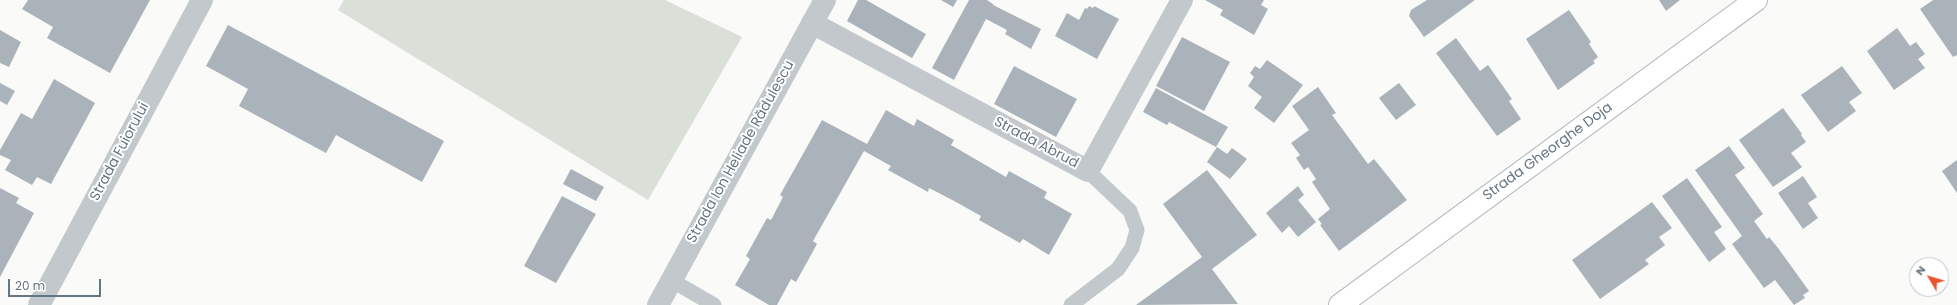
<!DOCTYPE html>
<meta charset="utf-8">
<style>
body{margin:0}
#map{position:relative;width:1957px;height:305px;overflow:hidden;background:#fafaf8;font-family:Poppins,sans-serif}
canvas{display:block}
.north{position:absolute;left:1909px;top:257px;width:40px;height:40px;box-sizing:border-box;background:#fff;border:1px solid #c1c8cd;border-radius:50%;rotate:308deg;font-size:11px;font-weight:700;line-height:16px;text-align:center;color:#657683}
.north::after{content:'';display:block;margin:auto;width:14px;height:18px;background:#e4572e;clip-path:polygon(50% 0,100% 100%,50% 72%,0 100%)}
.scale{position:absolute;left:8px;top:279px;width:93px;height:18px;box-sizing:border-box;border:2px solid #657683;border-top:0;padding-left:5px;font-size:12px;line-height:14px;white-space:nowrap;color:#657683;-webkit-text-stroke:3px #fff;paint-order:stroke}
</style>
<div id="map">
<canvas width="1957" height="305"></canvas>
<div class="north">N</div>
<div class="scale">20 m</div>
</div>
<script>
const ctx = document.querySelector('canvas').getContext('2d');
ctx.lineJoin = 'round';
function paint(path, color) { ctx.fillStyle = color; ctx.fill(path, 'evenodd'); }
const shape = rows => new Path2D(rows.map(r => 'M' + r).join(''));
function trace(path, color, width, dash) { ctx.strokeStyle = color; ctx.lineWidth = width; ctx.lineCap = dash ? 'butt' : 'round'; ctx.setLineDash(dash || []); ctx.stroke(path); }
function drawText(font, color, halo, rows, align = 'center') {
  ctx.font = font + ' Poppins,sans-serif'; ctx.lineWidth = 4; ctx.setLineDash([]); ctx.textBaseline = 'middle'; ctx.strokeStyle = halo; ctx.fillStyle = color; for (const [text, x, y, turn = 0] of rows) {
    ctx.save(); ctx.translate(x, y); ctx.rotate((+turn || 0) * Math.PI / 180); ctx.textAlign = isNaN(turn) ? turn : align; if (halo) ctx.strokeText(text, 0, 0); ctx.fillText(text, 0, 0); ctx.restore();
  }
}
const green = shape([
 [344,0,665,0,742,37,648,200,338,10]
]);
const building = shape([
 [28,0,150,0,110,73,47,38,53,27,22,9],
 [858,0,866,0,926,34,912,58,847,21],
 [941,0,957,0,953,7],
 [969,0,987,0,993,4,993,5,1041,29,1031,49,1005,34,1007,30,986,19,954,80,932,68],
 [1205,0,1264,0,1261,5,1268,9,1254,35,1220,15,1223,10],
 [1427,0,1475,0,1424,37,1409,16,1411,10],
 [1659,0,1680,0,1666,11],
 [1933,0,1957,0,1957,55,1953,57,1920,9],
 [1089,6,1093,8,1094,6,1119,19,1097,59,1055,36,1067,13,1079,20,1085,8,1087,9],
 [1569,10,1591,42,1589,44,1598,57,1593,61,1595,63,1558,90,1526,39],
 [228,25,444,141,422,182,336,135,326,153,239,106,248,89,206,66],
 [1897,28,1910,46,1916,42,1925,54,1918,59,1925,68,1894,90,1867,51],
 [0,30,21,42,9,67,0,63],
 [1182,37,1230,62,1204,111,1156,86],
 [1456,38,1480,71,1488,65,1512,99,1509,101,1521,119,1497,136,1436,53],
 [1267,60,1303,85,1274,123,1254,108,1262,97,1248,86,1254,77,1250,73,1255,66,1260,69],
 [1014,66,1077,99,1056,137,994,104],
 [1842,66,1862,93,1849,102,1856,111,1828,132,1801,95],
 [54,79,95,103,51,184,37,177,32,185,5,170,11,160,0,155,0,150,21,113,32,119],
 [0,83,15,91,7,105,0,101],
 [1399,83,1416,105,1396,120,1379,98],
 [1318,87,1336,113,1332,115,1368,164,1374,159,1407,200,1339,251,1320,225,1322,224,1318,219,1330,209,1312,182,1316,179,1308,167,1304,170,1296,158,1300,155,1291,143,1309,130,1292,106],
 [1156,88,1228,127,1216,147,1169,122,1167,125,1143,112],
 [1783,108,1802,134,1801,135,1806,142,1791,153,1802,167,1773,187,1739,140],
 [886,110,914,126,917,119,954,140,951,145,1006,177,1009,171,1047,192,1044,198,1072,214,1049,255,1023,239,1020,243,979,220,981,216,956,202,929,188,928,192,888,170,891,166,864,151,813,241,817,244,796,282,791,279,777,305,769,305,735,285,750,259,746,256,767,218,771,220,783,197,780,195,822,120,867,144],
 [1729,146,1745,168,1735,175,1763,214,1754,221,1767,239,1769,237,1778,248,1809,291,1803,295,1805,298,1794,305,1775,280,1764,288,1732,244,1742,236,1695,170],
 [1217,147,1227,154,1232,148,1247,159,1230,179,1207,162],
 [1957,160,1957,193,1942,171],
 [571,169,604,187,596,201,563,184],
 [1207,170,1257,235,1212,269,1238,304,1136,305,1202,257,1163,204],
 [1803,176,1817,197,1808,203,1818,218,1803,229,1778,193],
 [1687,178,1722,227,1714,232,1726,249,1709,262,1662,196],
 [1298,186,1304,195,1298,200,1316,222,1298,237,1289,226,1282,233,1266,213],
 [0,188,19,198,16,203,34,213,0,277],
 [562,196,596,214,556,283,524,266],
 [1652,202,1672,228,1659,237,1665,245,1645,260,1649,264,1600,299,1572,260]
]);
const lane = shape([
 [671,280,714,305],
 [1071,305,1118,269,1132,248,1137,230,1130,211,1088,171]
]);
const street = shape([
 [812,23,1088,171,1182,0],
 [39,305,202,0],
 [658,305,825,0]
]);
const secondary = shape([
 [1340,305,1756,0]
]);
const streetNames = [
 ["Strada Abrud",1036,143,28],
 ["Strada Fuiorului",120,152,-62],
 ["Strada Ion Heliade Rădulescu",741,152,-61],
 ["Strada Gheorghe Doja",1548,152,-36]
];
paint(green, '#dadfd7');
paint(building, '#aab3b9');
trace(secondary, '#b3babf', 24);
trace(lane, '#c3c8cc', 15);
trace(street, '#c3c8cc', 22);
trace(secondary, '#fff', 22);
drawText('14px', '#657683', '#fff', streetNames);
</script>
